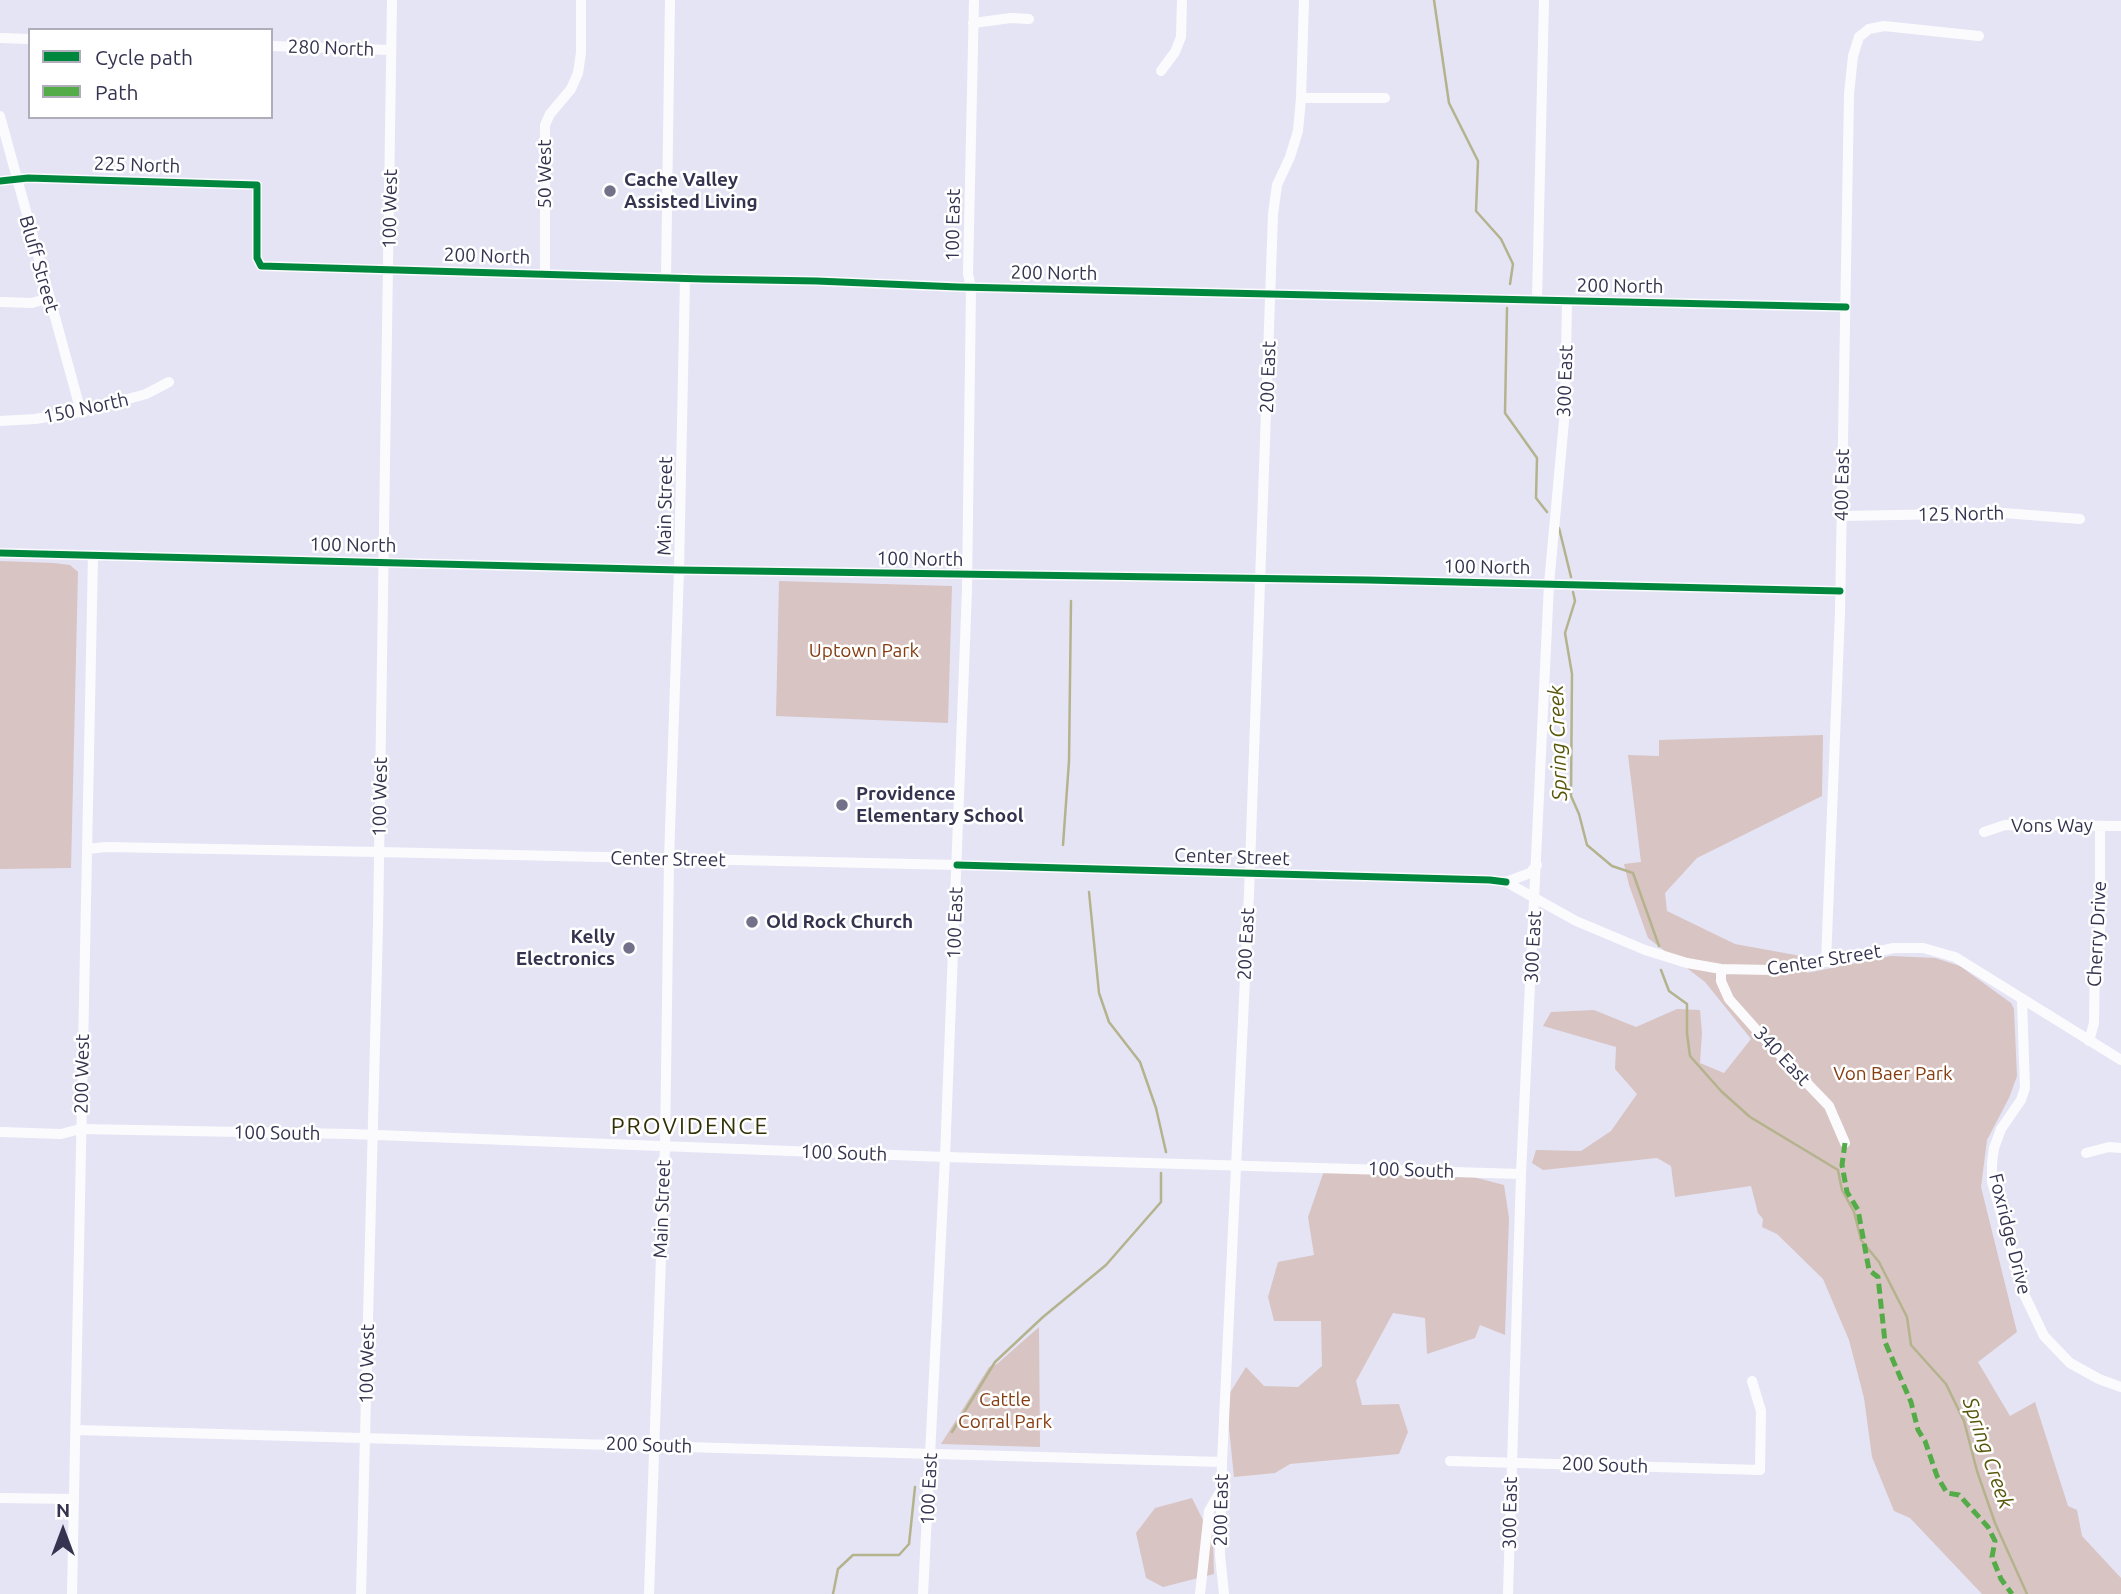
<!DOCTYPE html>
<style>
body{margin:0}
#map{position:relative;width:2121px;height:1594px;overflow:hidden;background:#e5e4f5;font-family:Ubuntu,sans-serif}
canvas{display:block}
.legend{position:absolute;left:28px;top:28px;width:245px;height:91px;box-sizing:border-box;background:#fff;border:2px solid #aeadb9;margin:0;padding:9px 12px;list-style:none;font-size:21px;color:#35334f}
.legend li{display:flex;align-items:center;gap:14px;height:35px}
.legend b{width:35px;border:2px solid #aeadb9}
.north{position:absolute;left:28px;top:1496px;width:70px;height:70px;-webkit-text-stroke:5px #fff;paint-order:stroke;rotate:0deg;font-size:19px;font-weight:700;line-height:28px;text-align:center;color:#35334f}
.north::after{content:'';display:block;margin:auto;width:24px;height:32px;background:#35334f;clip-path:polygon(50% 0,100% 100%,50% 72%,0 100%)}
</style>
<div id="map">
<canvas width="2121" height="1594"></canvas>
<ul class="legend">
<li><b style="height:9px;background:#00873e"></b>Cycle path</li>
<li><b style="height:9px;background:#54ac48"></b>Path</li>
</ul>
<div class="north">N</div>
</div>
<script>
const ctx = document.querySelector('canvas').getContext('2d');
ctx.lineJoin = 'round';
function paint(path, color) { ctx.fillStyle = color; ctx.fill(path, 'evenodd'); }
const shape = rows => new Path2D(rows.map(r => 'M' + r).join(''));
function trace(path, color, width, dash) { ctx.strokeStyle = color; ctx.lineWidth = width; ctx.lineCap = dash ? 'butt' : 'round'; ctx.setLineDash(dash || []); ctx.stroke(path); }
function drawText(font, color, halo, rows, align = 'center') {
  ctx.font = font + ' Ubuntu,sans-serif'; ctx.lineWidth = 5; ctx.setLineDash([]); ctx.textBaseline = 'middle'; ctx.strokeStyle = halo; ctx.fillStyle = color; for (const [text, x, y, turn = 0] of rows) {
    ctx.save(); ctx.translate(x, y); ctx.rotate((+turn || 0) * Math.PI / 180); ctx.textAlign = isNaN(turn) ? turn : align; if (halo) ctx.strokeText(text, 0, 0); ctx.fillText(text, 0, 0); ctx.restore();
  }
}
const green = shape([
 [0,561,54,563,70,565,78,572,71,868,0,869],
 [779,581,952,586,948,723,776,716],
 [1823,735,1822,796,1697,858,1665,893,1667,911,1735,944,1801,956,1807,973,1891,956,1935,958,1960,966,2011,1003,2014,1009,2017,1076,2009,1098,1987,1140,1981,1187,2017,1332,1978,1362,2010,1416,2035,1402,2068,1506,2077,1510,2082,1536,2121,1578,2121,1594,1982,1594,1910,1518,1894,1511,1872,1457,1864,1398,1849,1340,1823,1279,1777,1234,1762,1227,1763,1219,1758,1213,1751,1186,1675,1197,1671,1166,1657,1158,1543,1170,1532,1163,1536,1150,1581,1151,1611,1131,1637,1094,1615,1069,1616,1047,1543,1026,1551,1012,1594,1010,1636,1027,1677,1009,1700,1010,1702,1033,1700,1063,1724,1073,1751,1039,1705,982,1648,938,1629,885,1624,864,1641,862,1628,755,1659,756,1659,740],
 [1324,1171,1462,1174,1504,1185,1509,1218,1505,1335,1480,1325,1475,1338,1427,1354,1425,1318,1393,1313,1356,1381,1362,1405,1399,1404,1408,1432,1399,1454,1290,1464,1275,1473,1234,1477,1226,1399,1246,1367,1264,1386,1298,1387,1322,1366,1321,1321,1274,1321,1268,1297,1278,1262,1314,1255,1308,1217],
 [1039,1327,1040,1447,941,1444,989,1367,997,1364],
 [1192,1498,1213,1540,1214,1574,1163,1587,1146,1578,1136,1533,1155,1508]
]);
const stream = shape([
 [1434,0,1449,103,1478,161,1476,211,1501,239,1513,264,1510,284],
 [1507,308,1505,413,1537,458,1536,498,1547,512],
 [1559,528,1571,577],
 [1573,592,1575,601,1565,633,1572,674,1571,796,1579,814,1587,845,1612,866,1633,873,1659,946],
 [1063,845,1069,761,1071,601],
 [1089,892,1099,993,1109,1022,1140,1062,1156,1108,1166,1152],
 [1661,970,1669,991,1687,1004,1687,1033,1690,1056,1721,1091,1750,1117,1838,1170,1842,1190,1854,1212,1861,1240,1879,1262,1907,1317,1911,1345,1946,1384,1964,1421,1977,1471,1995,1523,2027,1594],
 [952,1432,995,1362,1043,1317,1106,1265,1161,1202,1161,1173],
 [833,1594,838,1569,853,1555,899,1555,909,1544,915,1487]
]);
const minor = shape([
 [973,23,1011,18,1029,19],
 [0,38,30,39],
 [271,46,391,50],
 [1161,71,1175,52,1181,37,1182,0],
 [1301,98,1385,98],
 [0,116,81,412],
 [0,181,28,178,257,185,257,258,261,266,703,279,817,281,958,287,1846,307],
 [545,274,545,125,550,114,571,89,578,73,581,53,581,0],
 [666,277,670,0],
 [1537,300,1544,0],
 [0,302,32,303,49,298],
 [0,421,35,419,81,412,146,394,169,382],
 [1842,516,2004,513,2080,519],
 [0,553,679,570,1368,580,1840,591],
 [1984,832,2005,825,2121,826],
 [87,849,106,847,379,852,957,865,1490,880,1506,882,1576,921,1645,950,1687,963,1721,969,1771,970,1826,962,1894,948,1923,948,1955,957,2121,1060],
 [1506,882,1530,873,1537,865],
 [1826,962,1840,612,1849,94,1853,56,1859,37,1869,29,1884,26,1979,36],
 [1721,969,1721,981,1729,999,1761,1035,1829,1106,1845,1143],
 [2022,1000,2025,1088,2021,1100,2001,1129,1994,1148,1992,1163,1992,1182,2023,1292,2044,1336,2070,1363,2099,1379,2121,1387],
 [2089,1041,2094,1023,2095,958,2100,931,2100,826],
 [0,1132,61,1134,80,1129,351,1134,945,1157,1521,1174],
 [2086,1153,2109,1147,2121,1148],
 [76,1430,1222,1462],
 [1450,1461,1760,1470,1761,1411,1752,1381],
 [0,1498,74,1499],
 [72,1594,93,555],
 [361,1594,378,925,392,0],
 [649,1594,665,1146,669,859,679,570,685,278],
 [923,1594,945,1157,967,590,971,287,968,274,974,0],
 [1200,1594,1209,1511,1220,1492],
 [1224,1594,1220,1555,1222,1462,1249,894,1273,214,1277,185,1290,157,1298,131,1301,98,1304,0],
 [1508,1594,1521,1174,1549,584,1565,410,1567,301]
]);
const quiet = shape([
 [1845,1143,1842,1165,1847,1192,1858,1210,1869,1270,1878,1277,1885,1342,1911,1402,1918,1430,1925,1441,1937,1476,1947,1493,1959,1495,1988,1527,1995,1541,1992,1557,2001,1579,2012,1594]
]);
const cycleway = shape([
 [0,181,28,178,257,185,257,258,261,266,703,279,817,281,958,287,1846,307],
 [0,553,679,570,1368,580,1840,591],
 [957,865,1490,880,1506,882]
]);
const markers = [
 [610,191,7,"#737189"],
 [842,805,7,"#737189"],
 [752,922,7,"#737189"],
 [629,948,7,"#737189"]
];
const streetNames = [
 ["280 North",331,48,2],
 ["225 North",137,165,2],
 ["50 West",545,174,-90],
 ["100 West",390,209,-89],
 ["100 East",953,225,-89],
 ["200 North",487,256,2],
 ["Bluff Street",39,264,74],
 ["200 North",1054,273,1],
 ["200 North",1620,286,1],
 ["200 East",1268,377,-88],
 ["300 East",1565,381,-88],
 ["150 North",86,408,-12],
 ["400 East",1842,485,-89],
 ["Main Street",665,506,-89],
 ["125 North",1961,514,-1],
 ["100 North",353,545,1],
 ["100 North",920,559,1],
 ["100 North",1487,567,1],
 ["100 West",380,797,-89],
 ["Vons Way",2052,826],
 ["Center Street",1232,857,2],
 ["Center Street",668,859,1],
 ["100 East",955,923,-88],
 ["Cherry Drive",2097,934,-87],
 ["200 East",1246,944,-87],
 ["300 East",1533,947,-87],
 ["Center Street",1824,960,-9],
 ["340 East",1782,1056,47],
 ["200 West",82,1074,-89],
 ["100 South",277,1133,1],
 ["100 South",844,1153,2],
 ["100 South",1411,1170,2],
 ["Main Street",662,1209,-88],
 ["Foxridge Drive",2010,1234,76],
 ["100 West",367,1364,-89],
 ["200 South",649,1445,2],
 ["200 South",1605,1465,2],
 ["100 East",929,1489,-87],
 ["200 East",1221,1510,-89],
 ["300 East",1510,1513,-89]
];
const poiNames = [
 ["Cache Valley",624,180],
 ["Assisted Living",624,202],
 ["Providence",856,794],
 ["Elementary School",856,816],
 ["Old Rock Church",766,922],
 ["Kelly",615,937,"right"],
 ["Electronics",615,959,"right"]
];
const parkNames = [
 ["Uptown Park",864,651],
 ["Von Baer Park",1893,1074],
 ["Cattle",1005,1400],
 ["Corral Park",1005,1422]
];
const waterNames = [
 ["Spring Creek",1558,743,-92],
 ["Spring Creek",1988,1453,71]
];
const quarterNames = [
 ["PROVIDENCE",690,1126]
];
paint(green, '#d8c4c2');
trace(stream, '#b4b38d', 2.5);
trace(minor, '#fbfbfe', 10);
trace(quiet, '#54ac48', 5, [10, 5]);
trace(cycleway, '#00873e', 7);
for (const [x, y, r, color] of markers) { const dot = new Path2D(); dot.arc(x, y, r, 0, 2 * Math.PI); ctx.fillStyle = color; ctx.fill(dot); trace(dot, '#fff', 2.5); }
drawText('19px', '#35334f', '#fff', streetNames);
drawText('bold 19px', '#35334f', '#fff', poiNames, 'left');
drawText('19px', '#843c10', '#fff', parkNames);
drawText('italic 21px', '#58560a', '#fff', waterNames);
ctx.letterSpacing = '2px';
drawText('23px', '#323005', '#fff', quarterNames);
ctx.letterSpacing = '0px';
</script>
